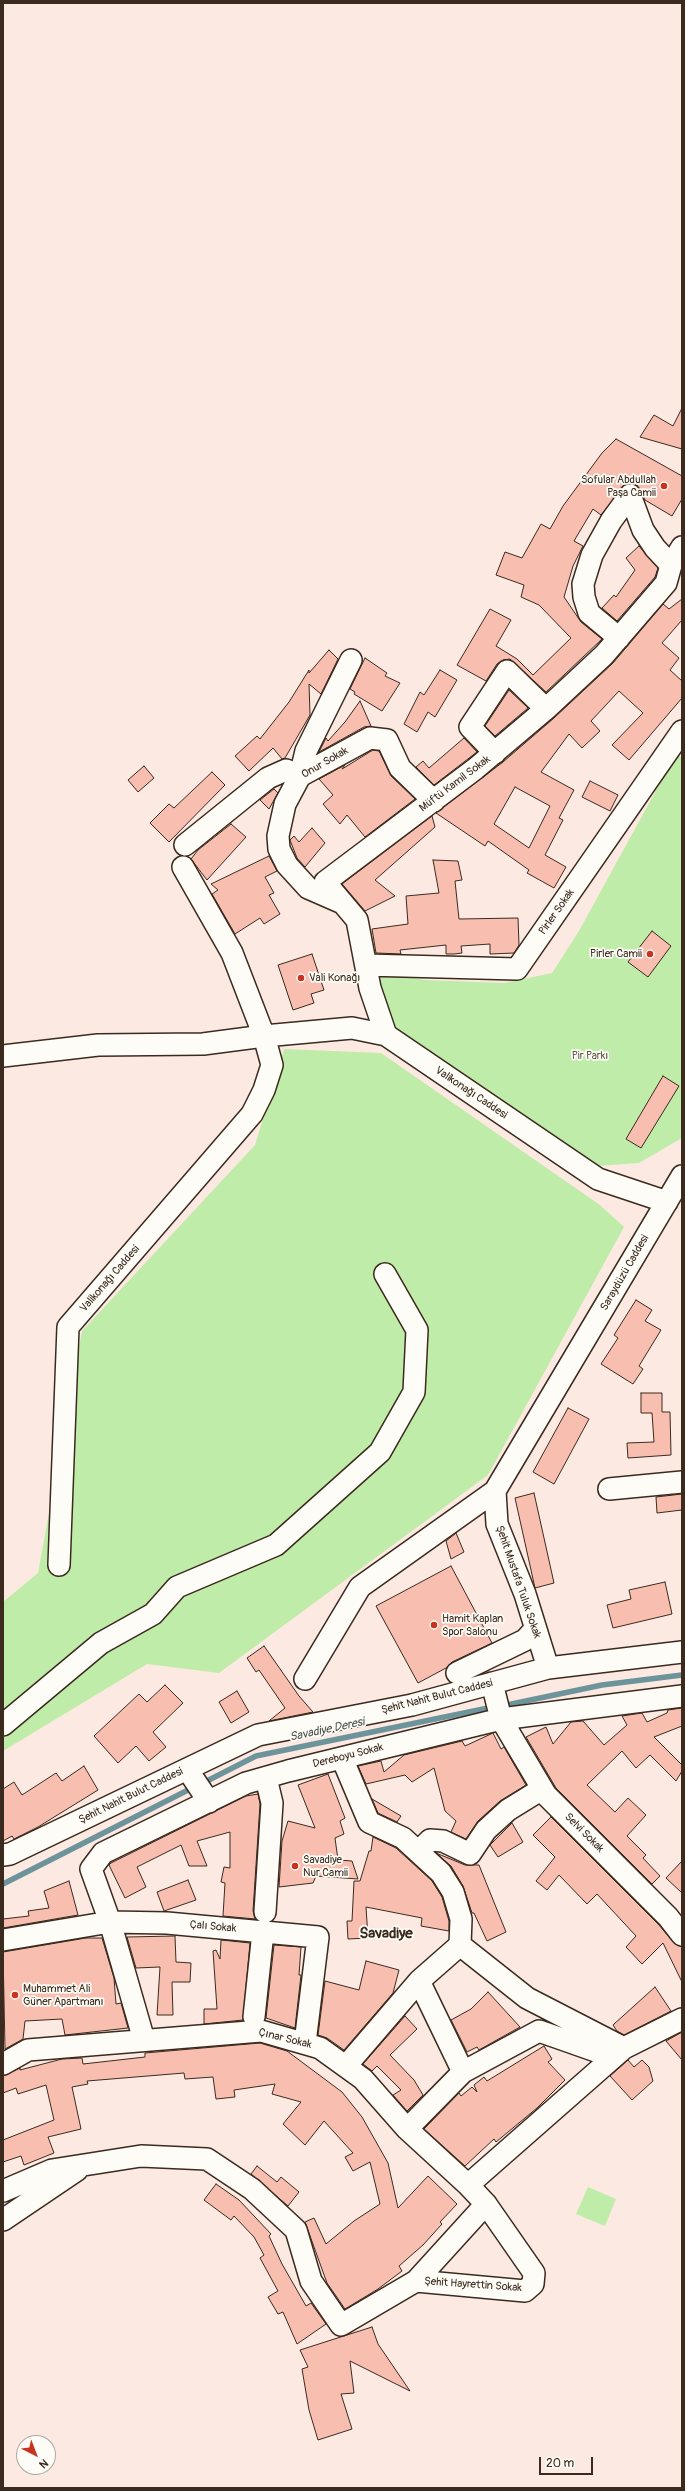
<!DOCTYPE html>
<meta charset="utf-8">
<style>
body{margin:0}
#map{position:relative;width:685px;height:2491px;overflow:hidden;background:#fce9e2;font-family:Pangolin,sans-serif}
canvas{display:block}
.frame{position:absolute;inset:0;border:4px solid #3b2a1e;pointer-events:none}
.north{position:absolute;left:16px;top:2435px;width:40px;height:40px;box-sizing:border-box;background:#fdfcf7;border:1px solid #afa8a0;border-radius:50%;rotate:138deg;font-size:11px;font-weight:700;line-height:16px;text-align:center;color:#3b2a1e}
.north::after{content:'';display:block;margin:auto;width:14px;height:18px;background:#c8321e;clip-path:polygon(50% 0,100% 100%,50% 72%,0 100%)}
.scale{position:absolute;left:539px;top:2457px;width:54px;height:18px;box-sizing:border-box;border:2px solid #3b2a1e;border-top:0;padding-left:5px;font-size:12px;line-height:14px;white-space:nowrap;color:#3b2a1e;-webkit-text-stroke:3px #fdfcf7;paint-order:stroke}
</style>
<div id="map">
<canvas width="685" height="2491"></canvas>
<div class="frame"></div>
<div class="north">N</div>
<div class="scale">20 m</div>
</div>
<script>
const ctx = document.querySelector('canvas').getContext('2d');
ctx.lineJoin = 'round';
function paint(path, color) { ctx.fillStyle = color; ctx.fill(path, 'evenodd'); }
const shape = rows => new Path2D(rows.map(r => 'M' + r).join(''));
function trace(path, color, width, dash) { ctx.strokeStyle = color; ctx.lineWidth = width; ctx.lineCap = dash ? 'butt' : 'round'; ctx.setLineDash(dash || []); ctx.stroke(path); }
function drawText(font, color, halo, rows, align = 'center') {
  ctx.font = font + ' Pangolin,sans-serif'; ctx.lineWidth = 3.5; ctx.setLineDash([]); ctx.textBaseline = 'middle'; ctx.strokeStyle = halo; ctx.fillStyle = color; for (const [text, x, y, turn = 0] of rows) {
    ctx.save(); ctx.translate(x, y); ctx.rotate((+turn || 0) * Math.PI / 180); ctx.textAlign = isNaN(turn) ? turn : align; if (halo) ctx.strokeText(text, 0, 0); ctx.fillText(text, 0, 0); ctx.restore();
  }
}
const green = shape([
 [676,754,682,758,682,1138,639,1163,598,1166,550,1141,396,1027,380,1000,381,972,425,980,504,983,552,973,579,931],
 [284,1049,381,1053,600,1205,624,1227,488,1475,219,1673,147,1664,3,1751,3,1602,38,1573,82,1331,255,1145],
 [588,2187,616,2199,605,2226,576,2214]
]);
const stream = shape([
 [502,1706,602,1685,682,1675],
 [201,1784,256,1756,493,1707],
 [3,1884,194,1787]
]);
const building = shape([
 [682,408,682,449,640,437,654,415,673,426,682,408],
 [616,439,682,476,682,499,672,516,645,500,637,485,626,484,601,515,593,509,574,541,583,546,573,566,564,597,581,622,602,639,546,692,510,659,503,660,497,664,486,681,457,665,490,609,511,620,496,646,517,659,533,675,571,638,539,605,521,597,524,585,496,575,505,552,522,558,541,524,550,529,563,506,602,453,616,439],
 [639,546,658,568,655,577,617,621,602,608,614,595,616,597,635,570,626,558,639,546],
 [682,599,682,620,662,643,679,658,670,670,682,681,682,698,629,760,612,745,643,713,619,691,591,721,600,731,582,748,569,734,541,772,574,790,559,818,563,820,545,855,566,867,554,888,527,873,529,870,488,841,485,846,436,813,503,762,554,718,613,663,663,604,669,609,682,599],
 [515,787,550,806,529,848,494,824,515,787],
 [329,650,338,659,321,694,309,684,310,715,285,758,282,759,273,748,249,771,235,756,257,736,260,739,289,702,309,670,309,673,329,650],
 [365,658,387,673,385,676,400,683,382,711,354,694,355,692,350,689,365,658],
 [440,670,457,680,435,717,428,712,417,732,404,724,420,692,424,695,440,670],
 [509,690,528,708,495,736,485,726,509,690],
 [360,701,371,726,364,727,319,752,326,738,328,741,345,722,360,701],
 [464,738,477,752,434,785,416,767,423,761,429,768,464,738],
 [373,750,379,751,391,776,415,799,365,837,347,815,340,824,323,804,333,795,319,779,345,765,342,769,373,750],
 [144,766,154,778,138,792,128,780,144,766],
 [212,772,225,785,169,842,150,823,169,804,174,808,212,772],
 [590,781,618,795,610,811,582,797,590,781],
 [274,789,278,793,269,809,260,800,274,789],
 [432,816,435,827,375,880,395,896,365,911,342,884,432,816],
 [231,824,246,837,207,880,191,859,198,850,231,824],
 [312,828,325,843,305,867,297,858,290,840,294,836,299,842,312,828],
 [269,856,277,871,265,877,274,893,269,895,280,914,264,924,260,918,235,934,212,894,218,890,211,884,269,856],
 [433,860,458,861,462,880,455,881,459,919,518,918,519,945,514,953,490,954,490,944,461,946,462,953,454,954,446,954,446,945,400,950,401,954,376,953,372,929,408,924,406,896,439,893,433,860],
 [652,931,671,946,648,977,628,962,652,931],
 [312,954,324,990,311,994,314,1003,293,1010,278,965,312,954],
 [663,1076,679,1086,641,1148,626,1139,663,1076],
 [636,1300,652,1310,645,1321,661,1330,639,1366,643,1369,633,1384,601,1364,618,1338,614,1335,636,1300],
 [641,1393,662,1393,662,1412,670,1412,671,1455,628,1458,627,1443,654,1442,652,1413,641,1413,641,1393],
 [568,1408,589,1419,554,1484,533,1472,568,1408],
 [534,1493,554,1583,535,1588,515,1498,534,1493],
 [682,1494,682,1510,657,1513,656,1497,682,1494],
 [456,1533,464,1552,451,1559,446,1541,456,1533],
 [451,1566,492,1643,452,1662,446,1668,418,1683,376,1606,451,1566],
 [665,1582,672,1614,613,1628,607,1605,631,1599,629,1590,665,1582],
 [264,1646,299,1696,313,1712,269,1721,285,1708,259,1670,256,1672,247,1658,264,1646],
 [165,1685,183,1703,153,1732,166,1747,149,1761,136,1746,118,1763,94,1736,139,1694,147,1702,165,1685],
 [237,1691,249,1712,231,1723,219,1702,237,1691],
 [682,1708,682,1726,654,1737,682,1765,682,1771,676,1781,650,1755,636,1768,622,1751,587,1785,615,1812,628,1798,646,1815,627,1836,646,1855,643,1858,660,1876,652,1884,556,1788,526,1737,546,1727,553,1744,571,1722,583,1721,604,1745,627,1725,622,1716,642,1713,647,1722,667,1713,668,1710,682,1708],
 [493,1733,501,1749,504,1747,526,1785,500,1801,478,1821,466,1839,451,1832,456,1821,445,1811,434,1768,412,1782,405,1775,366,1784,358,1766,381,1761,384,1772,404,1755,462,1741,465,1746,493,1733],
 [84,1766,98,1790,38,1827,14,1839,12,1836,3,1841,3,1789,14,1782,22,1795,56,1773,62,1781,84,1766],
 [328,1774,345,1818,340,1821,344,1834,335,1838,338,1860,352,1861,358,1879,316,1876,313,1883,279,1887,282,1841,288,1821,315,1828,298,1785,328,1774],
 [258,1794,260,1804,253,1911,255,1919,223,1916,225,1883,221,1882,224,1867,230,1868,230,1832,197,1841,207,1866,189,1866,181,1845,137,1867,146,1887,125,1898,109,1865,111,1863,246,1796,258,1794],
 [372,1799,401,1816,397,1822,378,1813,372,1799],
 [551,1817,659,1925,673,1942,682,1947,682,1982,663,1943,642,1964,626,1947,636,1936,597,1894,587,1904,559,1875,547,1890,536,1881,555,1857,533,1835,551,1817],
 [512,1823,523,1842,498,1857,490,1845,512,1823],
 [373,1837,396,1848,432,1881,442,1897,449,1921,449,1931,421,1926,422,1918,366,1907,368,1938,348,1939,347,1921,352,1921,354,1881,360,1881,369,1851,371,1851,373,1837],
 [436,1853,465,1865,479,1865,506,1932,487,1941,474,1913,472,1913,463,1886,451,1866,436,1853],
 [682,1861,682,1893,666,1878,682,1861],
 [188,1880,196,1900,164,1911,157,1892,188,1880],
 [69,1881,78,1915,3,1928,3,1919,29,1916,28,1911,49,1908,44,1891,69,1881],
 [175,1936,176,1962,191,1963,190,1982,172,1982,173,2015,157,2015,160,1967,136,1968,127,1937,175,1936],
 [86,1938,102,1938,114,1978,116,2004,121,2003,128,2028,65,2035,62,2019,25,2021,23,2039,5,2049,3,1952,86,1938],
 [221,1940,250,1943,243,2020,204,2024,204,2009,217,2009,213,1951,216,1950,220,1959,221,1940],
 [274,1945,301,1947,299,1975,301,1975,295,2028,266,2018,274,1945],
 [366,1961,399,1970,393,1993,344,2050,327,2038,318,2035,325,1981,359,1990,366,1961],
 [655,1987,671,2011,624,2035,617,2031,613,2025,655,1987],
 [488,1992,520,2027,479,2050,477,2047,467,2052,451,2020,471,2009,488,1992],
 [405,2016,417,2029,390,2055,414,2080,423,2095,407,2111,393,2095,401,2090,377,2066,372,2071,363,2064,405,2016],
 [682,2032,682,2060,666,2041,682,2032],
 [260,2043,287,2051,342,2092,362,2117,388,2163,398,2208,428,2176,457,2204,440,2222,442,2224,423,2245,399,2266,402,2271,378,2289,345,2309,327,2283,305,2222,314,2218,326,2244,354,2221,380,2204,370,2162,353,2171,345,2157,353,2153,324,2121,305,2145,283,2124,301,2102,272,2094,275,2084,234,2090,235,2097,216,2099,213,2077,185,2079,184,2073,87,2081,88,2084,72,2087,81,2129,48,2137,54,2153,24,2165,21,2156,3,2162,3,2140,54,2120,46,2085,18,2094,16,2088,3,2093,3,2076,20,2068,20,2070,62,2059,82,2058,83,2064,145,2057,145,2053,260,2043],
 [544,2046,552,2059,548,2062,565,2080,537,2108,496,2142,494,2139,465,2166,424,2129,459,2093,461,2096,472,2087,477,2092,474,2085,484,2077,487,2081,544,2046],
 [628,2060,634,2067,642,2060,649,2067,653,2081,632,2100,610,2076,628,2060],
 [257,2166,277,2182,281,2177,299,2192,288,2206,251,2174,257,2166],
 [216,2184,239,2200,271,2234,269,2236,282,2264,306,2306,311,2303,326,2324,297,2344,283,2312,278,2314,268,2297,278,2291,260,2258,264,2255,254,2237,234,2216,231,2220,204,2200,216,2184],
 [372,2327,378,2344,410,2391,350,2361,354,2393,341,2394,352,2429,318,2440,309,2410,302,2369,308,2367,300,2350,372,2327]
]);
const minor = shape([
 [619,638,589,613,584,597,583,584,592,555,611,521,630,495,643,530,655,548,671,565],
 [495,753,470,727,507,671,546,709],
 [185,845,268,778,286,770,300,776,306,751,351,660],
 [340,902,308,888,287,865,279,849,278,836,285,804,300,776,370,738,387,740,400,768,434,801],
 [366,965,517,969,682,731],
 [386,1035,370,988,357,920,325,882,475,769,546,709,604,655,666,583,671,565,682,547],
 [3,1056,98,1045,203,1044,264,1036,232,953,183,867],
 [609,1489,682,1482],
 [59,1565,68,1327,252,1114,264,1090,272,1065,264,1036,352,1028,386,1035,598,1179,667,1202],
 [548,1668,525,1594,497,1524,495,1491,682,1176],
 [457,1673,525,1640,535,1629],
 [305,1679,360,1587,495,1491],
 [492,1683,501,1719,546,1795,668,1917,682,1935],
 [3,1725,101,1643,153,1614,177,1587,276,1545,380,1452,414,1392,417,1330,385,1274],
 [342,1758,369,1822,403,1838,441,1873,453,1892,461,1919,460,1945],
 [187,1769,209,1802],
 [419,1851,430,1840,443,1841,470,1854,486,1830,508,1810,542,1789],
 [3,1855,10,1854,258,1735,412,1705,548,1668,682,1652],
 [265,1912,272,1803,266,1778],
 [3,1940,110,1922,167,1923,318,1937,305,2043],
 [254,2017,263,1932],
 [144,2040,110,1922,91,1869,103,1853,246,1783,288,1771,501,1719,682,1696],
 [3,2064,28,2050,261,2031,320,2048,363,2079,407,2129,468,2185],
 [346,2066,419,1981],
 [463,2072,419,1981,460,1945,527,1998,624,2048],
 [407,2129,463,2072,539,2031,613,2057],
 [3,2191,52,2170,141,2156,207,2159,252,2189,296,2230,311,2281,341,2325,416,2281,525,2291,533,2284,534,2273,486,2204,468,2185,624,2048,682,2019],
 [3,2220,77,2170],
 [416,2281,486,2204]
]);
const markers = [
 [664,486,4,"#c8321e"],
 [650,954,4,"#c8321e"],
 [301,978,4,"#c8321e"],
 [434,1625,4,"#c8321e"],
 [295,1866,4,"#c8321e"],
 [15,1995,4,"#c8321e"]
];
const poiNames = [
 ["Sofular Abdullah",656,480,"right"],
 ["Paşa Camii",656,493,"right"],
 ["Pirler Camii",642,954,"right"],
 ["Vali Konağı",309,978],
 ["Hamit Kaplan",442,1619],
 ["Spor Salonu",442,1632],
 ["Savadiye",303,1860],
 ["Nur Camii",303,1873],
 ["Muhammet Ali",23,1989],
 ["Güner Apartmanı",23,2002]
];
const streetNames = [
 ["Onur Sokak",325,763,-30],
 ["Müftü Kamil Sokak",455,784,-37],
 ["Pirler Sokak",557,912,-55],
 ["Valikonağı Caddesi",471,1093,34],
 ["Saraydüzü Caddesi",625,1273,-60],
 ["Valikonağı Caddesi",110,1279,-49],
 ["Şehit Mustafa Tuluk Sokak",518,1582,71],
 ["Şehit Nahit Bulut Caddesi",437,1697,-14],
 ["Dereboyu Sokak",348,1756,-14],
 ["Şehit Nahit Bulut Caddesi",131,1796,-26],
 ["Selvi Sokak",584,1833,45],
 ["Çalı Sokak",213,1927,5],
 ["Çınar Sokak",285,2039,14],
 ["Şehit Hayrettin Sokak",473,2285,4]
];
const parkNames = [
 ["Pir Parkı",590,1056]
];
const waterNames = [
 ["Savadiye Deresi",327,1730,-12]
];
const districtNames = [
 ["Savadiye",386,1934]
];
paint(green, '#c0eca9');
trace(stream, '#6d949b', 5.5);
paint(building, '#f8beb0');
trace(building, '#3b2a1e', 1);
trace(minor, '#3b2a1e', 24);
trace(minor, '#fdfcf7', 21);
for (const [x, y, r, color] of markers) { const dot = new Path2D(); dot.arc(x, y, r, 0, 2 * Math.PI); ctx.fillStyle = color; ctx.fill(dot); trace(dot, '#fdfcf7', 1.5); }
drawText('11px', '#3b2a1e', '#fdfcf7', poiNames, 'left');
drawText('11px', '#3b2a1e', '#fdfcf7', streetNames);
drawText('11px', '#5c5a41', '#fdfcf7', parkNames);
drawText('italic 12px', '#505652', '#fdfcf7', waterNames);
drawText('bold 15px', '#3b2a1e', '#fdfcf7', districtNames);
</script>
